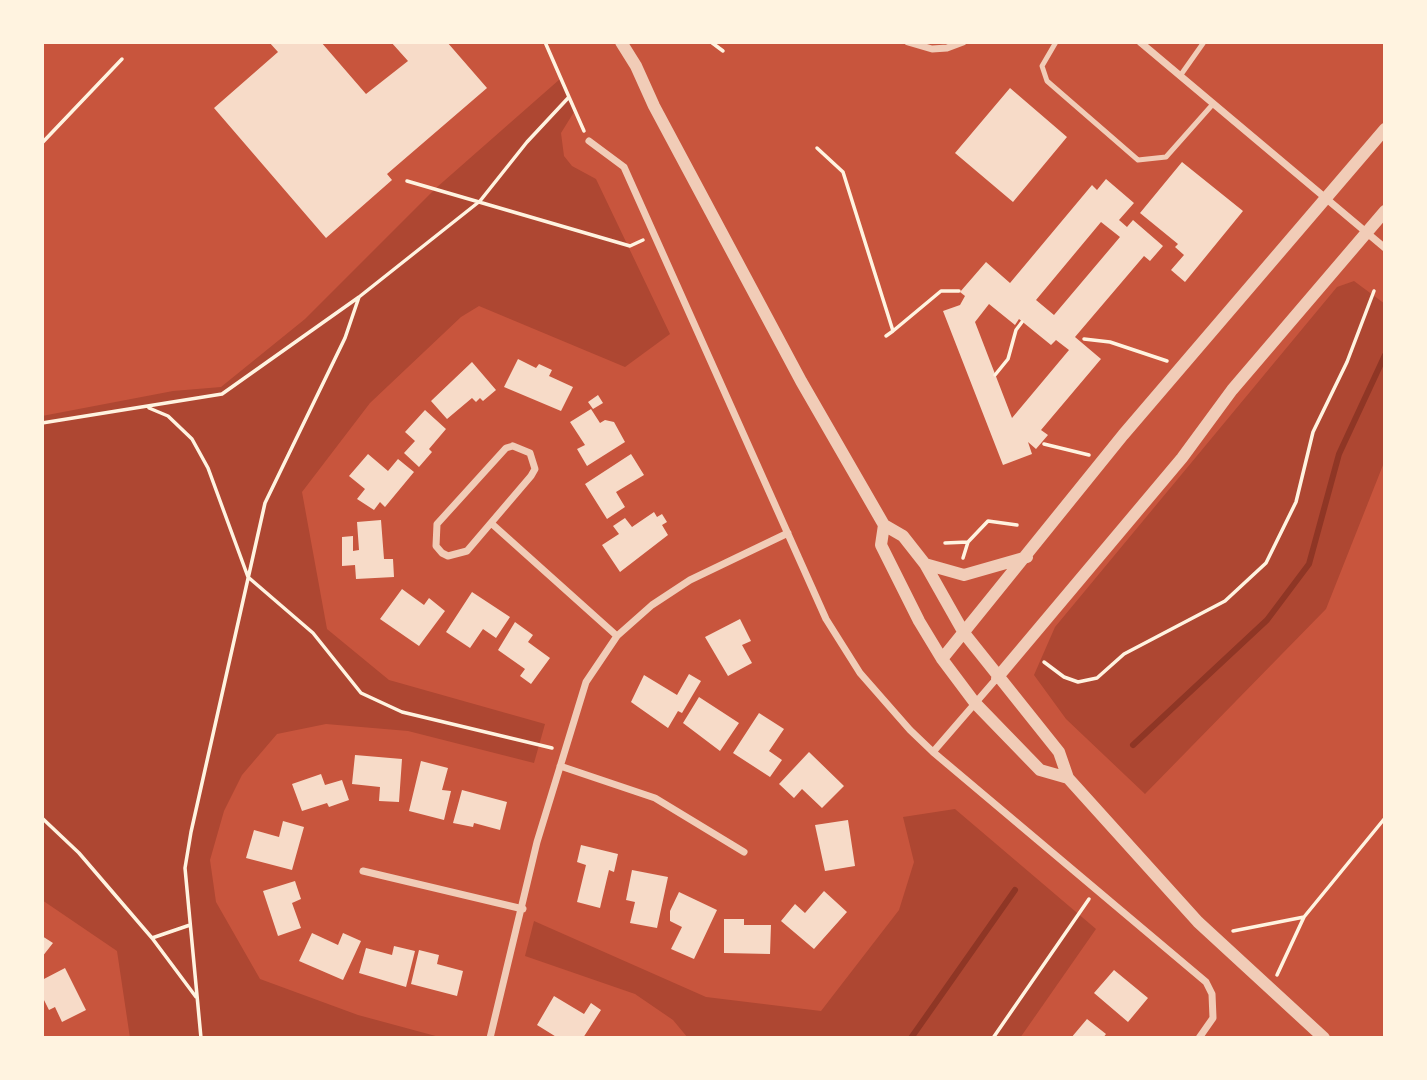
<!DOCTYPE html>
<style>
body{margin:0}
#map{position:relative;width:1427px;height:1080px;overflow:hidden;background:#c8553d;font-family:Poppins,sans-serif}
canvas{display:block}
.frame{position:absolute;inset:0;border:44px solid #fff3e0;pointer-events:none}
</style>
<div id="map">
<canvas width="1427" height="1080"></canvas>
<div class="frame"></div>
</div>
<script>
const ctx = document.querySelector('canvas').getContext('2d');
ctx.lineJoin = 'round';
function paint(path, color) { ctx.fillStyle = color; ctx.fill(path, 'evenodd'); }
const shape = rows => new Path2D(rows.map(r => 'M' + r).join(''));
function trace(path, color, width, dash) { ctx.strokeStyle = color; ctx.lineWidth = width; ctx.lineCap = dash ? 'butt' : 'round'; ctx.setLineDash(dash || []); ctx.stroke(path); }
const green = shape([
 [560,79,574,112,561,133,564,156,572,166,596,179,670,334,625,367,479,306,461,317,370,403,302,492,327,629,389,680,545,724,534,763,408,731,326,724,277,734,242,775,224,811,210,860,216,902,260,979,358,1015,443,1038,130,1038,117,951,42,900,42,416,173,391,221,387,305,319,436,188],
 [1354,281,1385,304,1385,460,1326,609,1145,794,1066,719,1034,675,1055,627,1337,287],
 [955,809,1096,929,1020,1038,688,1038,673,1020,635,994,525,956,534,921,706,997,821,1011,899,910,914,862,903,817]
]);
const stream = shape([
 [1133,745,1267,620,1309,564,1339,454,1385,355],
 [911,1038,1015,890]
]);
const building = shape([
 [269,42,321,42,366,94,408,61,391,42,447,42,487,88,387,174,392,180,326,238,214,108,278,52],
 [1010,88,1067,137,1013,202,955,153],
 [1182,162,1243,211,1185,282,1171,270,1184,255,1175,247,1178,244,1140,213],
 [1106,179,1134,203,1119,220,1127,227,1133,220,1163,246,1150,261,1144,256,1075,337,1101,359,1041,430,1048,435,1036,449,1028,442,1032,454,1003,465,943,311,960,305,965,296,960,292,986,262,1010,283,1092,185,1097,190],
 [1101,222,1120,237,1054,315,1036,300],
 [989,304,1015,325,1019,319,1051,345,1056,340,1069,350,1012,418,975,322],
 [518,359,536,368,539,364,552,370,549,376,573,387,561,411,504,387],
 [472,362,496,390,483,401,480,398,476,402,472,398,447,419,431,401],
 [598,395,603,403,593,409,588,402],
 [591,409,600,423,605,420,614,422,625,442,587,466,577,449,585,445,570,422],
 [425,410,446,429,429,449,432,452,419,467,404,453,415,441,405,432],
 [368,454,388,471,398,459,414,472,385,507,380,502,374,510,357,499,365,489,349,476],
 [631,454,644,475,616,492,625,507,607,519,585,484],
 [654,512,657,517,662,514,667,522,662,525,668,535,620,572,602,545,619,534,613,526,625,518,632,527],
 [381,520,384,559,393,559,394,577,356,579,355,565,342,566,342,537,353,536,353,551,359,550,357,522],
 [402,589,424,605,429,598,445,611,419,646,380,619],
 [472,592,510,617,496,638,483,629,470,648,446,632],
 [740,619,751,641,742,645,752,663,728,676,705,637],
 [515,622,533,635,528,642,550,658,531,684,520,676,525,669,498,650],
 [689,674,701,681,682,713,678,711,668,728,631,702,644,675,677,695],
 [699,697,739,723,720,751,683,723],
 [759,713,784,729,769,751,782,760,770,777,733,753],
 [809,752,844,786,822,808,802,789,794,798,779,784],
 [355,755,402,759,399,802,379,801,380,787,352,784],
 [421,761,448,768,442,790,451,791,444,820,409,811],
 [321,774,325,785,342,780,349,800,329,807,327,803,302,811,292,784],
 [462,790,507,802,500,830,474,823,473,827,453,823],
 [848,820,855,866,825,871,815,825],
 [283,821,304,827,292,870,246,858,254,830,279,837],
 [581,845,618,854,614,872,609,870,600,908,577,902,586,865,577,862],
 [632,870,668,877,657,928,630,923,635,902,626,900],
 [295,881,301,899,292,903,301,928,278,936,263,891],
 [824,891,847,912,814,949,781,921,795,904,805,913],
 [679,892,717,910,694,959,671,949,682,927,670,921,670,911],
 [724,919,744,919,744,925,771,925,770,954,724,953],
 [312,933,338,945,343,933,361,941,343,980,299,961],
 [42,936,53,943,42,957],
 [394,946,415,951,406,987,359,973,366,948,392,955],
 [419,950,439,955,437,964,463,971,457,996,411,984],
 [65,968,86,1010,62,1022,55,1007,49,1010,42,996,42,980],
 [1114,970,1148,998,1128,1022,1094,993],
 [554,996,584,1014,591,1003,601,1010,583,1038,558,1038,537,1025],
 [1087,1019,1106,1034,1103,1038,1071,1038]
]);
const path = shape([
 [711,42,723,51],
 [569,97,584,131],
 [42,143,122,59],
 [817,148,843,172,893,331,886,336],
 [407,181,630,246,643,240],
 [893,331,941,291,959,291],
 [1084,339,1110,342,1167,361],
 [995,375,1008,359,1016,330,1022,322],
 [149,408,168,416,192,439,208,468,248,577,313,633,361,693,402,712,552,748],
 [42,423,222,394,359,297,480,201,527,142,569,97,545,42],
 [1044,444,1089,455],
 [945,543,968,542],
 [963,558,968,542,988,521,1017,525],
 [1044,662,1064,677,1078,682,1097,678,1124,654,1225,601,1266,563,1296,502,1313,432,1347,362,1374,291],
 [42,818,79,853,152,938,190,925],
 [1233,931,1304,917,1385,818],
 [152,938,196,997],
 [1277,975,1304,917],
 [201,1038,185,868,191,832,265,503,345,338,359,297],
 [993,1038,1089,899]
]);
const service = shape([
 [1056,42,1042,66,1047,81,1138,160,1166,157,1213,104],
 [1180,76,1204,42]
]);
const minor = shape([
 [908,42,932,49,947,48,963,42],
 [1140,42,1385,248],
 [589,141,624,167,826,619,860,673,910,730,933,752,1206,982,1212,994,1213,1018,1199,1038],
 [513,446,530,453,535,469,531,476,467,551,448,556,442,553,436,546,437,524,506,448,513,446],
 [491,523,617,636],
 [933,752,997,678],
 [560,766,655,798,744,852],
 [363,871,523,909],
 [490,1038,537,842,586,682,617,636,652,605,690,580,788,533]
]);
const tertiary = shape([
 [621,42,636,66,654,106,801,381,884,525,903,536,925,564,964,633,1059,752,1068,778,1198,922,1324,1038],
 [884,525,881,545,919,621,942,659,975,703,1040,770,1068,778],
 [925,564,964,575,1027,557],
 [942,659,1123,435,1385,129],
 [997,678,1182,458,1232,390,1385,211]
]);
paint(green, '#ae4732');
trace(stream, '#8f3625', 6);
paint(building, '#f7dbc8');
trace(path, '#fff3e0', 3.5);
trace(service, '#f1ccb7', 5);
trace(minor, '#f1ccb7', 7);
trace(tertiary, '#f1ccb7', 12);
</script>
